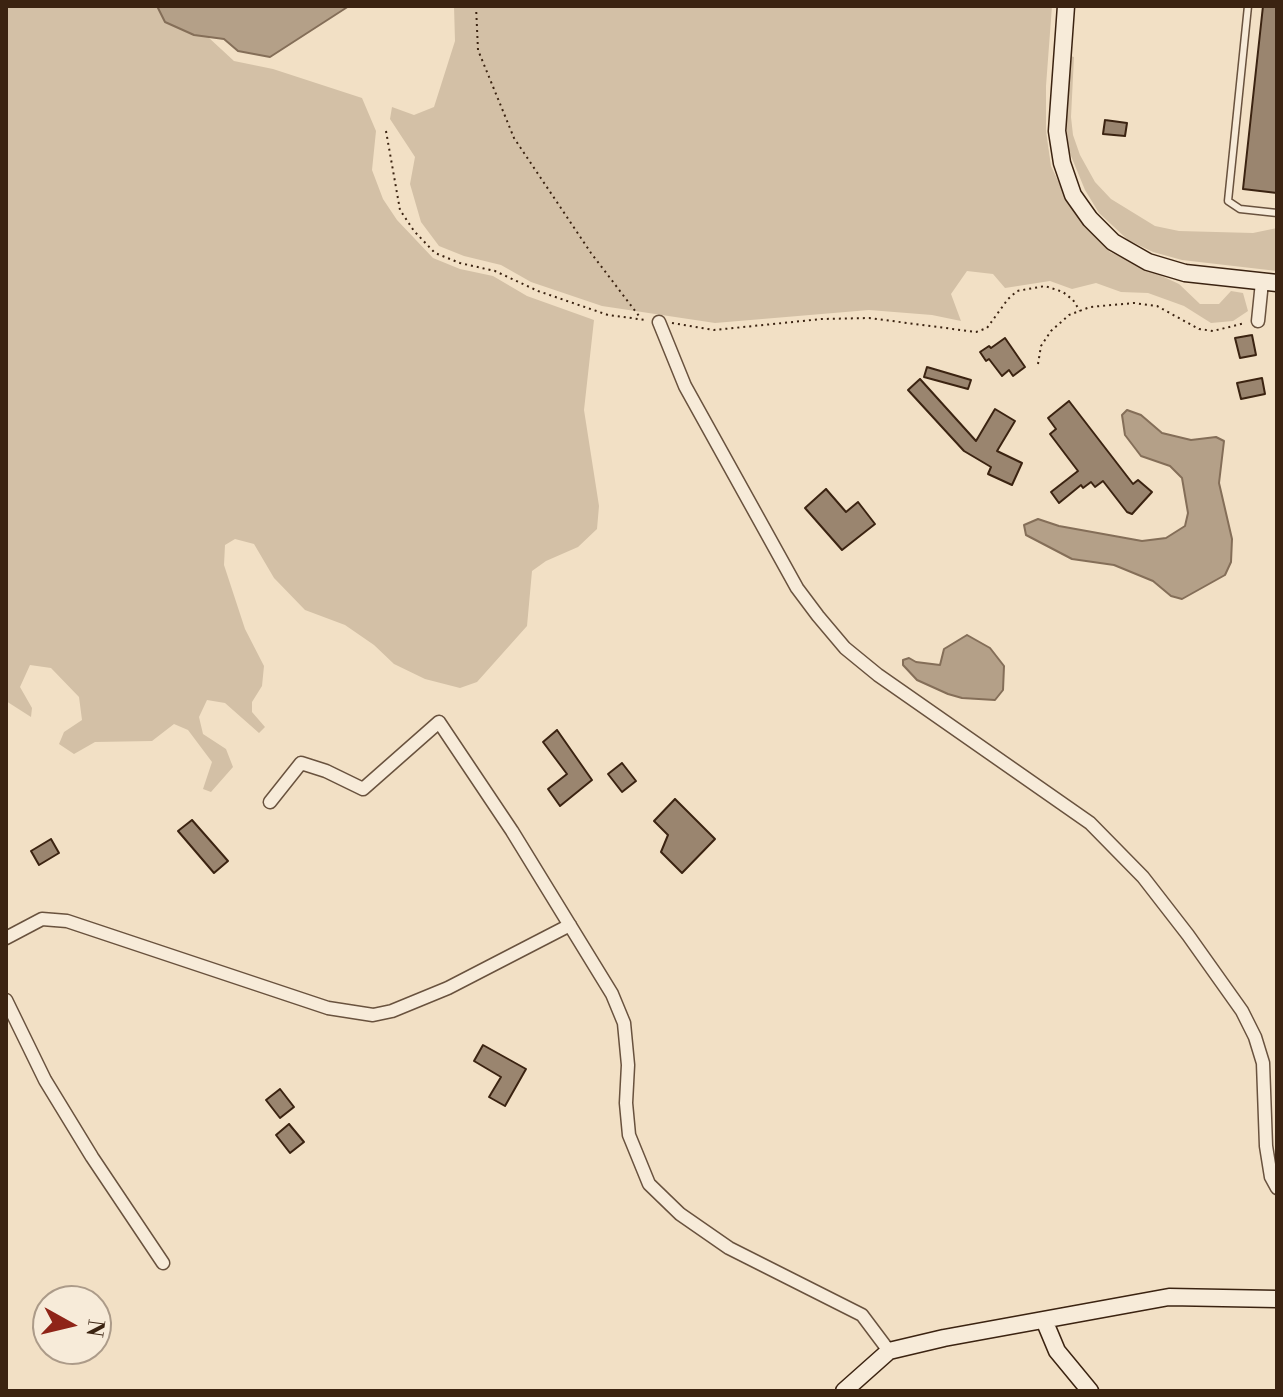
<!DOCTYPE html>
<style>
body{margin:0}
#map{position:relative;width:1283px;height:1397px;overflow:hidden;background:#f2e0c5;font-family:"Libre Bodoni",serif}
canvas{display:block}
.frame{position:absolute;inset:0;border:8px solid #3b2311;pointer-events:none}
.north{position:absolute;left:32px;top:1285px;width:80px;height:80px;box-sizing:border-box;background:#f7ebd9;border:2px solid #ac9b89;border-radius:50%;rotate:98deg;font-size:22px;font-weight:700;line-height:32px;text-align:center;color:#3b2311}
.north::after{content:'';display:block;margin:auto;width:28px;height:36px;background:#8f2418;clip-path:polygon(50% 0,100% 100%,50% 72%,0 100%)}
</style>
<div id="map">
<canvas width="1283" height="1397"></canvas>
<div class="frame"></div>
<div class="north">N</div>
</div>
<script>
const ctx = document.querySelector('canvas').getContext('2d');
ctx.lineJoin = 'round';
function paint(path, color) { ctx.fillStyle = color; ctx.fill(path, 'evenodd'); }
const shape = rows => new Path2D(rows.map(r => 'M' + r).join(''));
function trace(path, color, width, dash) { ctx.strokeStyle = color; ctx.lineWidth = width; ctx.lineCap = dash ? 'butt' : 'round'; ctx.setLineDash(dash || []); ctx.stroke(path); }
const green = shape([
 [6,6,157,6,165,22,194,35,208,37,234,61,273,69,362,98,376,131,372,170,383,199,397,220,433,258,460,269,493,276,527,296,594,320,584,410,599,506,597,529,578,547,546,561,532,571,527,626,477,682,460,688,425,679,394,664,374,645,345,625,305,610,274,578,254,544,235,539,225,545,224,565,245,629,264,666,262,686,252,702,252,712,265,727,259,733,225,703,207,700,199,717,203,734,226,749,233,767,211,792,203,789,212,762,188,730,174,724,152,741,95,742,74,754,59,744,64,732,82,720,79,697,51,668,30,665,20,687,32,708,31,717,6,701],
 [454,6,1052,6,1046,86,1046,131,1051,166,1066,198,1084,226,1110,252,1179,284,1200,304,1219,304,1231,291,1243,293,1248,311,1233,321,1211,323,1184,306,1148,293,1121,292,1096,283,1072,289,1050,281,1005,288,993,274,967,271,951,294,961,321,932,315,869,310,715,323,602,306,531,282,501,265,464,256,439,246,421,222,410,184,415,157,390,119,392,107,414,115,434,107,455,41],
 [1070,56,1074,57,1071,117,1073,135,1080,155,1095,182,1111,199,1155,226,1179,231,1253,233,1277,228,1277,271,1182,260,1153,252,1128,240,1099,213,1085,190,1069,151,1065,116]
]);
const water = shape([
 [157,6,349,6,270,57,238,51,224,39,194,35,165,22,157,6],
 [1127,410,1141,415,1162,433,1191,440,1216,437,1224,441,1219,483,1232,539,1231,562,1225,575,1182,599,1171,596,1153,581,1114,565,1072,559,1026,535,1024,525,1038,519,1059,526,1142,541,1166,538,1185,526,1188,513,1182,478,1170,466,1141,456,1125,435,1122,415,1127,410],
 [967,635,990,648,1004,666,1003,690,995,700,962,698,948,694,917,680,903,665,903,660,909,658,916,662,940,665,944,649,967,635]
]);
const building = shape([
 [1263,6,1277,6,1277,193,1243,189,1263,6],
 [1105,120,1127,123,1125,136,1103,134,1105,120],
 [1252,335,1256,355,1240,358,1235,338,1252,335],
 [1005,338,1025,367,1013,376,1009,370,1002,376,989,359,986,361,980,352,989,346,991,348,1005,338],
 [927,367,971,380,968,389,924,377,927,367],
 [1262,378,1265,394,1241,399,1237,383,1262,378],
 [920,379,976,441,995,409,1015,421,997,451,1022,463,1012,485,988,474,991,467,964,451,908,390,920,379],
 [1069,401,1133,484,1138,480,1152,492,1132,514,1127,512,1103,481,1095,487,1091,482,1083,488,1081,485,1059,503,1051,492,1078,471,1050,434,1056,429,1048,418,1069,401],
 [826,489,846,512,858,502,875,524,842,550,805,508,826,489],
 [557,730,592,780,560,806,548,789,567,774,543,742,557,730],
 [622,763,636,781,622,792,608,774,622,763],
 [675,799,715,839,682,873,661,852,668,835,654,821,675,799],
 [192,820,228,861,214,873,178,831,192,820],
 [51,839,59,853,39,865,31,851,51,839],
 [483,1045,526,1069,505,1106,489,1097,501,1077,474,1061,483,1045],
 [280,1089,294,1107,280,1118,266,1100,280,1089],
 [289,1124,304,1142,290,1153,276,1135,289,1124]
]);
const path = shape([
 [476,6,478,50,514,138,591,253,639,316],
 [386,131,400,210,414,231,435,253,460,263,495,271,538,291,608,315,646,320],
 [672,323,714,330,822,319,869,318,976,332,987,328,1008,299,1017,291,1045,286,1063,292,1073,300,1080,311],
 [1038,364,1041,346,1051,331,1069,315,1090,307,1134,303,1157,306,1199,329,1213,331,1245,323]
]);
const lane = shape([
 [1248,6,1228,201,1240,209,1277,213]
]);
const street = shape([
 [1258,321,1262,282],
 [659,322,685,386,797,588,818,616,845,648,878,675,1090,823,1143,877,1188,935,1242,1011,1255,1037,1263,1063,1266,1146,1271,1177,1277,1188],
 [270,802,301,763,326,771,363,789,439,722,512,831,612,994,624,1023,628,1065,626,1103,629,1135,649,1184,680,1214,729,1248,862,1315,889,1351],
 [6,938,42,919,67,921,328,1008,373,1015,392,1011,448,988,570,925],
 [6,1000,45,1080,92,1157,163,1263]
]);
const secondary = shape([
 [1066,6,1057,131,1062,163,1073,195,1090,219,1113,242,1148,262,1185,273,1277,283],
 [1044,1320,1057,1351,1090,1391],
 [844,1391,889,1351,944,1338,1169,1297,1277,1299]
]);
paint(green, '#d3c0a6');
paint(water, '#b4a088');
trace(water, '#846e58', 2);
paint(building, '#9a856f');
trace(building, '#3b2311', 2);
trace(lane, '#69523e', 9);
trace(street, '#69523e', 15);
trace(secondary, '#3b2311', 19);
trace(path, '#3b2311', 2, [2, 4]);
trace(lane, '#f7ebd9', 6);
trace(street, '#f7ebd9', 12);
trace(secondary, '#f7ebd9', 16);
</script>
